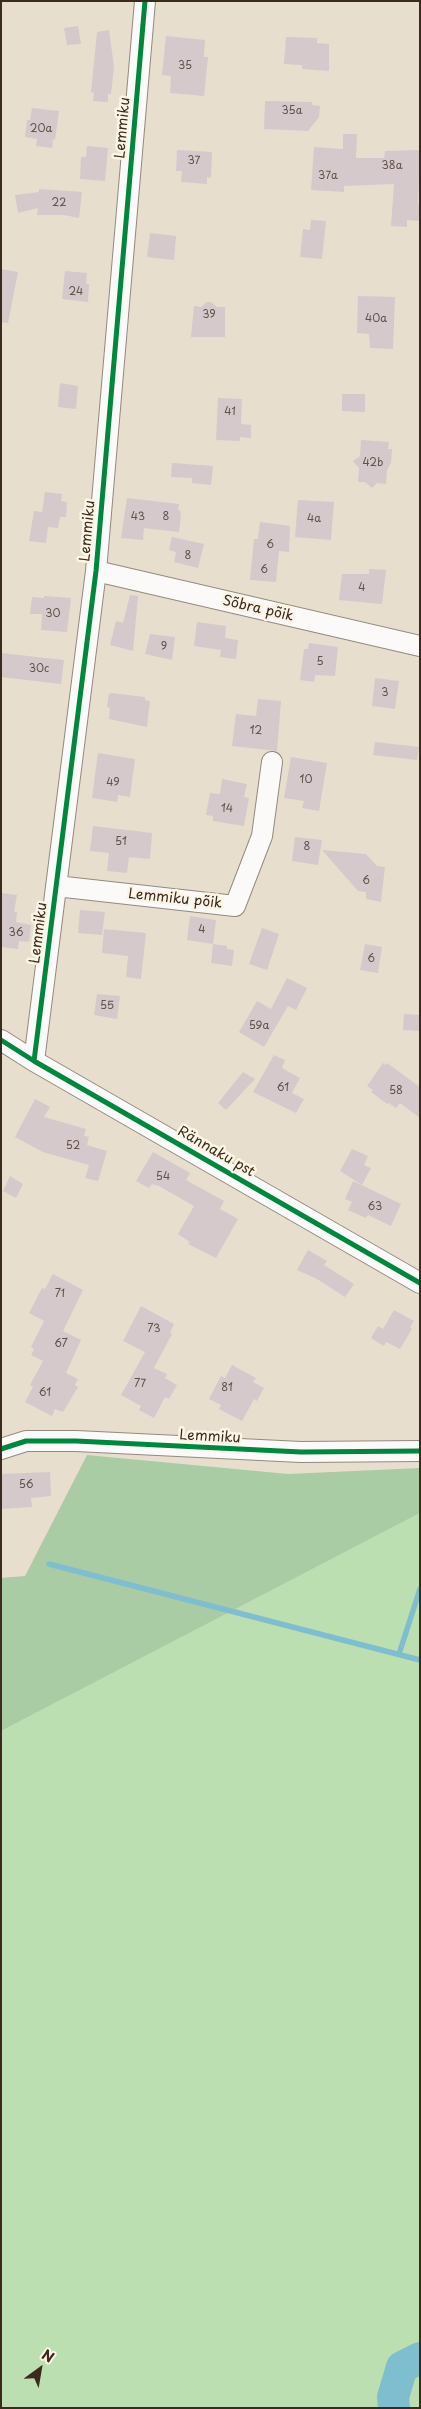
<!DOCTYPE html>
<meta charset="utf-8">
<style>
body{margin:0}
#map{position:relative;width:421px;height:2409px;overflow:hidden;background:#e8dece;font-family:"Playpen Sans",sans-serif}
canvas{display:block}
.frame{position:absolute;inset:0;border:2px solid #3b2a1e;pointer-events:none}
.north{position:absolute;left:15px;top:2344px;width:50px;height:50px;-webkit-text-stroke:4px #fcf5e5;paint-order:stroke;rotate:32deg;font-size:14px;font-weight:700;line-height:20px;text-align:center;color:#3b2a1e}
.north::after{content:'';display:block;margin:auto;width:18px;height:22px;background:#3b2a1e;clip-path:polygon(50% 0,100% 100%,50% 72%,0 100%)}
</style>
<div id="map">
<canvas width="421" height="2409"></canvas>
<div class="frame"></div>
<div class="north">N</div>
</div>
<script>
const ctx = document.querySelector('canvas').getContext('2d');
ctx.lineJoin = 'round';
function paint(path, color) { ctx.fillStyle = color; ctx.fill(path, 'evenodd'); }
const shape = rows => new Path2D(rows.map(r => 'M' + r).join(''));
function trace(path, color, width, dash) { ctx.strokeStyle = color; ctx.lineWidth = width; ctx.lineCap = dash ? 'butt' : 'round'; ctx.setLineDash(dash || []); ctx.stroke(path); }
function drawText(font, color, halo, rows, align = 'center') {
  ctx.font = font + ' "Playpen Sans",sans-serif'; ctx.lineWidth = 5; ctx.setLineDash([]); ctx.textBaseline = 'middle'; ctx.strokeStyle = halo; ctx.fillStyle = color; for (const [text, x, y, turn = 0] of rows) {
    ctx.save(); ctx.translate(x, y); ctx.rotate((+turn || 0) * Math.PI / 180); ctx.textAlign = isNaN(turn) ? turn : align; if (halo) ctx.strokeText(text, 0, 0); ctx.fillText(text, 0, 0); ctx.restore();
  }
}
const green = shape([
 [420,1513,420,2408,1,2408,1,1731]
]);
const forest = shape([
 [87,1455,288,1474,420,1468,420,1513,1,1731,1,1578,25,1576]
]);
const stream = shape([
 [49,1564,420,1660],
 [399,1654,420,1589]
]);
const river = shape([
 [394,2408,393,2397,402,2367,420,2358]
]);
const building = shape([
 [78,26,81,44,67,45,64,28],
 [109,30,114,67,111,94,108,94,108,102,93,101,94,93,91,92,97,32],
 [166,36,205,40,204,57,208,57,204,96,170,93,171,76,162,75],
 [286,37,317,38,317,43,329,44,329,71,302,69,302,65,284,64],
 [265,101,312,102,312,105,320,106,319,117,308,131,264,129],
 [32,108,59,111,55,140,53,139,52,148,36,146,37,139,25,137,27,120,30,120],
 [343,134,357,134,356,158,384,158,385,151,420,150,418,204,420,204,420,221,407,220,407,227,391,226,394,184,344,186,344,192,311,190,314,147,343,149],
 [87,146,108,148,105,181,80,179,81,157,86,157],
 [177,150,212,152,211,178,207,177,207,184,181,182,182,171,176,171],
 [39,189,82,192,79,218,64,215,37,215,38,208,18,213,15,195,39,192],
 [311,220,326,221,322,259,300,257,303,229,310,230],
 [150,233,176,236,174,260,147,257],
 [1,269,18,272,8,323,1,322],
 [65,271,87,273,86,284,89,284,88,302,62,299],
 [358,296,395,297,393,349,370,348,369,334,357,333],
 [207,302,211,302,217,307,225,307,225,337,191,337,194,306,201,307],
 [60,383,78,386,76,409,58,407],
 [342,394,365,394,365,412,342,411],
 [218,398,242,399,241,424,251,425,251,438,240,437,240,441,216,440],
 [361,440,389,442,388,449,392,449,391,463,387,470,386,484,377,483,372,488,365,482,358,482,359,468,353,461,360,456],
 [172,463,213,466,211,485,192,483,192,478,171,477],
 [45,492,62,494,61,501,67,502,66,517,60,517,58,528,48,527,46,543,29,541,34,511,42,512],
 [127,498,179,504,178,510,180,510,181,515,179,532,144,528,143,540,121,538],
 [298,500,334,502,331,540,295,537],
 [260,522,290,526,289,552,279,551,276,582,250,580,254,539,258,539],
 [172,537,204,544,198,568,174,562,176,552,169,550],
 [369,569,386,570,382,604,339,600,342,574,369,574],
 [130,595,138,596,133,651,110,645,116,621,123,623],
 [44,596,71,598,67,632,41,630,42,614,30,614,32,597,44,598],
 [197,622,226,626,225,638,238,640,236,659,220,657,221,650,194,646],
 [150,634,175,637,172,660,145,654],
 [309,643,338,647,335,676,315,675,314,682,300,680,304,649,308,649],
 [1,653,64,660,61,684,1,677],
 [375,678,399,681,395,709,372,706],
 [112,693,145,697,145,700,150,701,147,727,109,719,110,708,107,707,109,694],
 [258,699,281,701,277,751,232,746,236,714,256,716],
 [375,742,419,747,417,760,373,755],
 [98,753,135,759,130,797,118,795,117,802,92,798],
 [291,757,327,763,319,811,302,808,304,801,284,798],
 [222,779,247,784,244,797,249,798,244,826,213,821,213,816,206,815,210,793,220,794],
 [93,826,152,833,150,859,129,857,127,873,107,871,109,853,90,851],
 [295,837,322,840,318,865,292,861],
 [322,850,366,854,377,866,385,867,381,902,366,899,366,892,358,891],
 [1,893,17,895,14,912,17,912,16,922,31,925,29,942,19,941,18,949,1,947],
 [80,910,105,912,102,935,78,933],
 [190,916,216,920,213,944,187,940],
 [262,928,279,934,267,970,249,964],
 [104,929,146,933,141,979,126,977,128,956,102,953],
 [213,944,227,946,227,949,234,950,232,966,211,963],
 [365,944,382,947,378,973,360,970],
 [287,978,307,988,296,1010,288,1006,264,1047,239,1032,257,1001,271,1009],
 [97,994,120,996,117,1019,94,1015],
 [404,1014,420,1015,420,1031,403,1030],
 [274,1055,285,1060,282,1068,300,1078,292,1093,304,1099,296,1113,253,1092],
 [383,1063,386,1065,387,1063,420,1087,420,1118,400,1103,396,1108,389,1103,387,1104,371,1092,373,1090,367,1086],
 [243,1072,255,1079,226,1110,218,1103],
 [35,1099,50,1107,44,1117,86,1129,84,1136,89,1137,87,1145,107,1151,98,1181,85,1178,89,1165,43,1152,15,1137],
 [352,1149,368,1156,364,1165,371,1168,362,1185,340,1171],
 [153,1152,190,1173,186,1180,224,1201,220,1209,238,1219,216,1258,188,1244,190,1242,178,1234,194,1206,159,1186,152,1184,149,1188,136,1181],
 [10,1176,23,1184,16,1198,3,1191],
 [353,1181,401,1204,391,1226,368,1215,366,1218,348,1210,352,1202,345,1199],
 [308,1250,327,1261,324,1265,354,1284,345,1297,317,1279,297,1270],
 [53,1274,83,1290,63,1331,81,1340,66,1373,78,1379,75,1385,78,1387,63,1412,55,1409,52,1416,25,1402,33,1387,30,1385,43,1361,31,1355,34,1349,31,1347,44,1321,29,1313,42,1288,45,1289],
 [141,1306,174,1324,170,1333,172,1334,154,1368,167,1374,165,1378,177,1385,169,1399,165,1397,154,1418,139,1410,141,1406,121,1395,145,1352,123,1341],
 [394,1310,414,1321,410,1327,412,1329,400,1349,386,1342,384,1346,371,1338,378,1326,383,1329],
 [232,1365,256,1378,253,1382,264,1388,257,1401,254,1399,242,1421,219,1409,221,1405,209,1399,221,1376,225,1378],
 [50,1472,51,1496,31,1498,32,1507,1,1509,1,1474]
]);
const minor = shape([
 [96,571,420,646],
 [56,886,235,906,262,836,272,762],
 [1,1040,34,1061,420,1283],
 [34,1061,96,571,145,1],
 [1,1449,26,1441,76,1441,301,1452,420,1451]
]);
const cycleway = shape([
 [1,1040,34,1061,420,1283],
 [34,1061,96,571,145,1],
 [1,1449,26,1441,76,1441,301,1452,420,1451]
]);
const numberNames = [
 ["35",185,66],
 ["35a",292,111],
 ["20a",41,129],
 ["37",194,161],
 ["38a",392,166],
 ["37a",328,176],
 ["22",59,203],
 ["24",76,292],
 ["39",209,315],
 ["40a",376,319],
 ["41",230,412],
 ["42b",373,463],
 ["43",138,517],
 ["8",166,517],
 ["4a",314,519],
 ["6",270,545],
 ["8",188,556],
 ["6",264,570],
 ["4",362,588],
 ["30",53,614],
 ["9",164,647],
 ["5",320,662],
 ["30c",39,669],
 ["3",385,693],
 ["12",256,731],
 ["10",306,780],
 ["49",113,783],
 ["14",227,809],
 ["51",121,842],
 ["8",307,847],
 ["6",366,881],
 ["4",202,930],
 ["36",16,933],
 ["6",371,959],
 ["55",107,1006],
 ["59a",259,1026],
 ["61",283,1088],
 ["58",396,1091],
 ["52",73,1146],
 ["54",163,1177],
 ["63",375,1207],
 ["71",60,1294],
 ["73",154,1329],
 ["67",61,1344],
 ["77",140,1384],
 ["81",227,1388],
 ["61",45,1393],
 ["56",26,1485]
];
const streetNames = [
 ["Lemmiku",123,128,-85],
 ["Lemmiku",88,531,-85],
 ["Sõbra põik",258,609,13],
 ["Lemmiku põik",175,899,6],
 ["Lemmiku",39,933,-83],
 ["Rännaku pst",216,1152,30],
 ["Lemmiku",210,1437,3]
];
paint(green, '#bbdfb1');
paint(forest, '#aacca4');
trace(stream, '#7ebecf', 5.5);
trace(river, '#7ebecf', 32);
paint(building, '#d5c9cc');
trace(minor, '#928a80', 22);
trace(minor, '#fcfaf8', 20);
trace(cycleway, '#00873e', 5);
drawText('11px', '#62524a', null, numberNames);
drawText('14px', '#3b2a1e', '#fcf5e5', streetNames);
</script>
